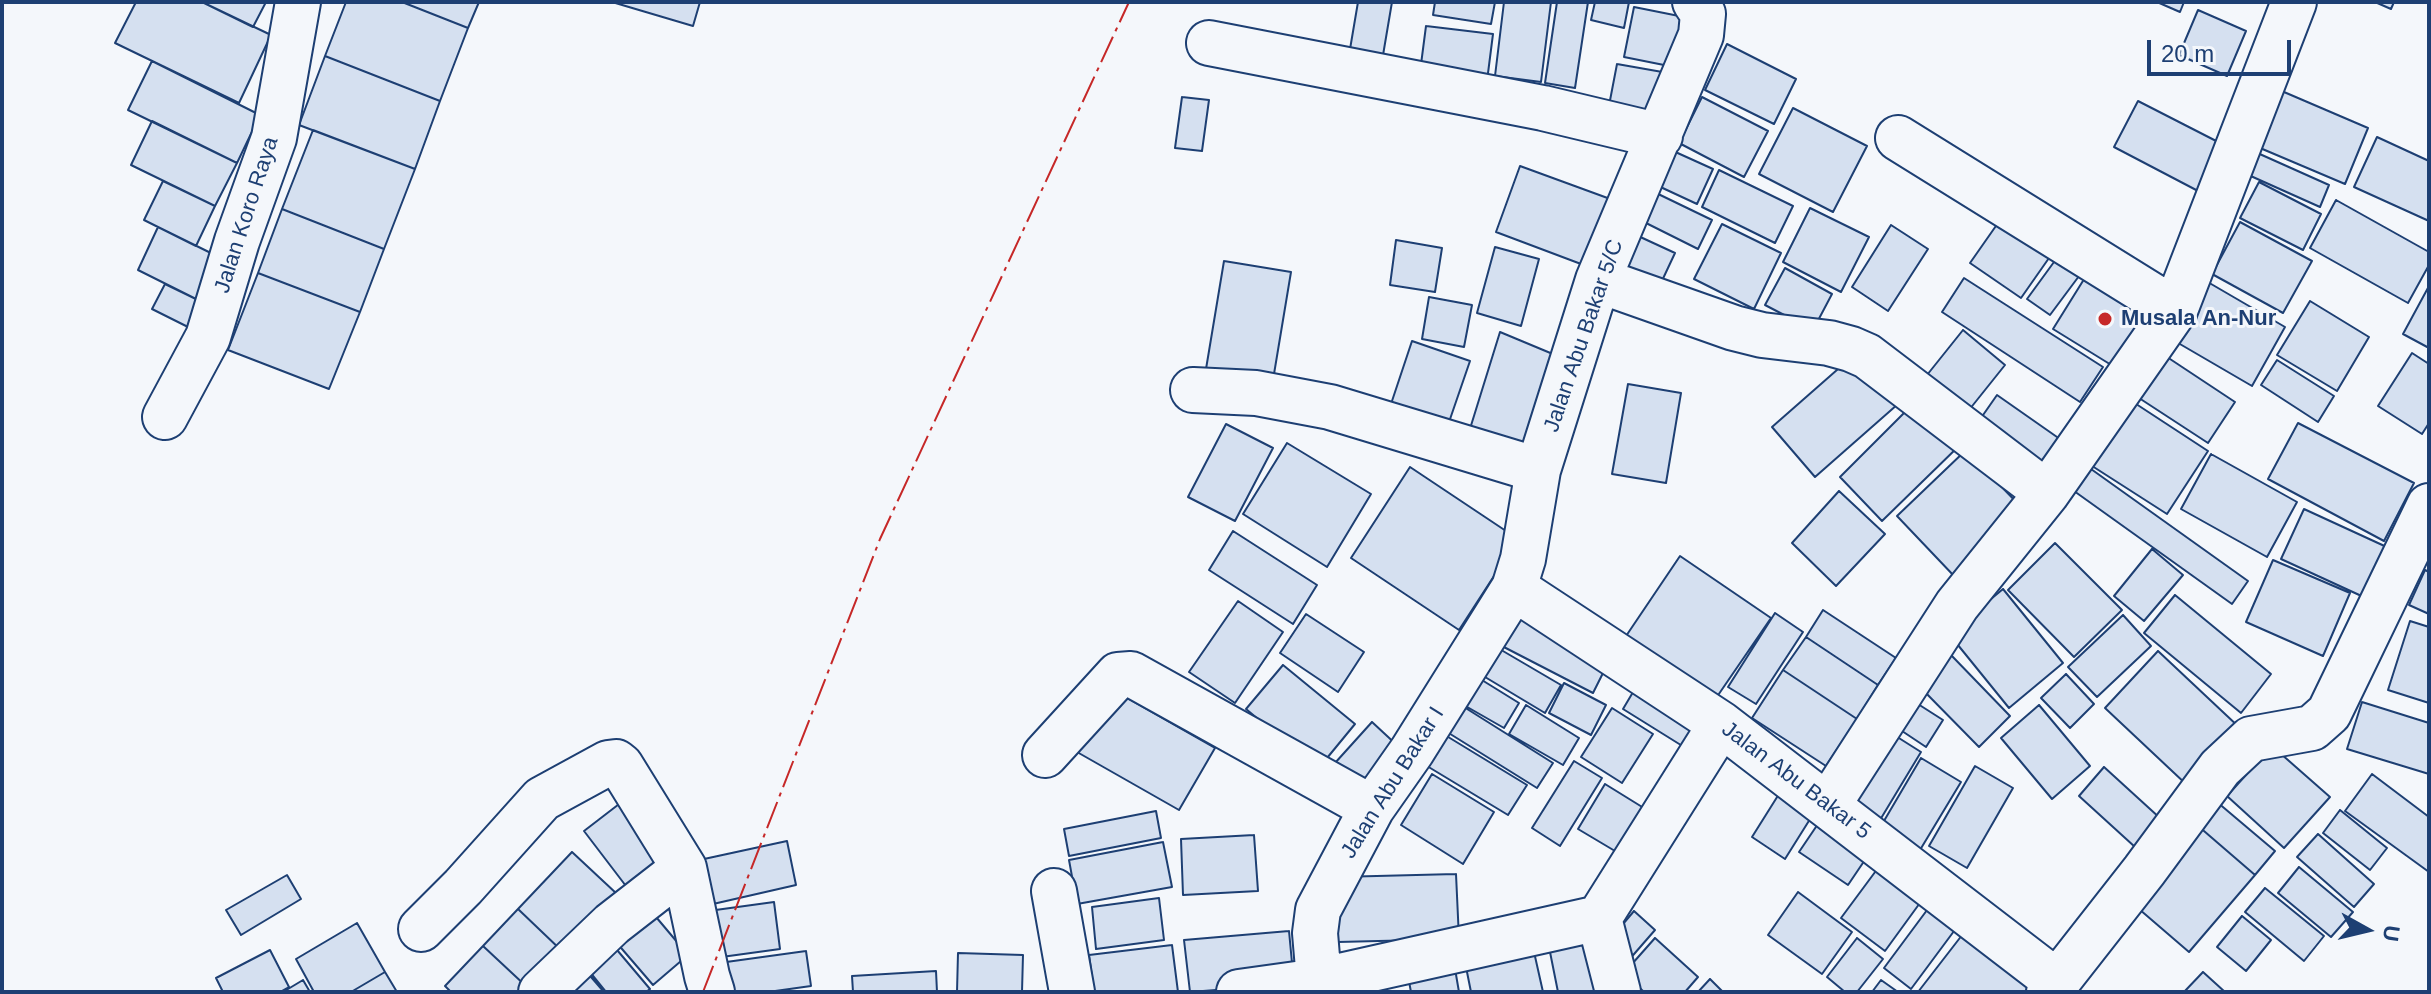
<!DOCTYPE html>
<style>
body{margin:0}
#map{position:relative;width:2431px;height:994px;overflow:hidden;background:#f4f7fb;font-family:Helvetica,sans-serif}
canvas{display:block}
.frame{position:absolute;inset:0;border:4px solid #1d3f73;pointer-events:none}
.north{position:absolute;left:2327px;top:890px;width:80px;height:80px;-webkit-text-stroke:6px #f4f7fb;paint-order:stroke;rotate:98deg;font-size:22px;font-weight:700;line-height:32px;text-align:center;color:#1d3f73}
.north::after{content:'';display:block;margin:auto;width:28px;height:36px;background:#1d3f73;clip-path:polygon(50% 0,100% 100%,50% 72%,0 100%)}
.scale{position:absolute;left:2147px;top:40px;width:144px;height:36px;box-sizing:border-box;border:4px solid #1d3f73;border-top:0;padding-left:10px;font-size:24px;line-height:28px;white-space:nowrap;color:#1d3f73;-webkit-text-stroke:6px #f4f7fb;paint-order:stroke}
</style>
<div id="map">
<canvas width="2431" height="994"></canvas>
<div class="frame"></div>
<div class="north">U</div>
<div class="scale">20 m</div>
</div>
<script>
const ctx = document.querySelector('canvas').getContext('2d');
ctx.lineJoin = 'round';
function paint(path, color) { ctx.fillStyle = color; ctx.fill(path, 'evenodd'); }
const shape = rows => new Path2D(rows.map(r => 'M' + r).join(''));
function trace(path, color, width, dash) { ctx.strokeStyle = color; ctx.lineWidth = width; ctx.lineCap = dash ? 'butt' : 'round'; ctx.setLineDash(dash || []); ctx.stroke(path); }
function drawText(font, color, halo, rows, align = 'center') {
  ctx.font = font + ' Helvetica,sans-serif'; ctx.lineWidth = 6; ctx.setLineDash([]); ctx.textBaseline = 'middle'; ctx.strokeStyle = halo; ctx.fillStyle = color; for (const [text, x, y, turn = 0] of rows) {
    ctx.save(); ctx.translate(x, y); ctx.rotate((+turn || 0) * Math.PI / 180); ctx.textAlign = isNaN(turn) ? turn : align; if (halo) ctx.strokeText(text, 0, 0); ctx.fillText(text, 0, 0); ctx.restore();
  }
}
const building = shape([
 [136,2,202,2,271,35,239,103,115,43,136,2],
 [202,2,266,2,253,27,202,2],
 [346,2,402,2,468,28,440,101,325,56,346,2],
 [402,2,479,2,468,28,402,2],
 [612,2,700,2,693,26,612,2],
 [1358,2,1392,2,1381,67,1348,61,1358,2],
 [1435,2,1495,2,1491,24,1433,15,1435,2],
 [1504,2,1551,2,1541,82,1495,76,1504,2],
 [1557,2,1588,2,1575,88,1545,83,1557,2],
 [1595,2,1629,2,1624,28,1591,20,1595,2],
 [2157,2,2184,2,2180,12,2157,2],
 [2375,2,2394,2,2391,9,2375,2],
 [1634,7,1684,17,1674,67,1624,57,1634,7],
 [2198,10,2246,31,2227,76,2179,55,2198,10],
 [1426,26,1493,34,1487,81,1420,72,1426,26],
 [1727,44,1796,79,1774,124,1705,90,1727,44],
 [325,56,440,101,415,169,299,125,325,56],
 [152,61,260,115,237,163,128,110,152,61],
 [1617,64,1668,73,1658,126,1607,116,1617,64],
 [2277,89,2368,128,2345,184,2253,145,2277,89],
 [1182,97,1209,100,1202,151,1175,148,1182,97],
 [1702,97,1768,131,1744,177,1679,143,1702,97],
 [2138,101,2224,145,2200,192,2114,147,2138,101],
 [1793,108,1867,146,1833,212,1759,174,1793,108],
 [152,121,237,163,215,206,131,165,152,121],
 [313,130,415,169,384,249,282,209,313,130],
 [2377,137,2429,161,2429,221,2354,187,2377,137],
 [1671,150,1713,169,1697,204,1654,184,1671,150],
 [2253,151,2329,185,2320,207,2244,173,2253,151],
 [1520,166,1613,200,1589,267,1496,232,1520,166],
 [1719,170,1793,206,1775,243,1702,207,1719,170],
 [163,181,215,206,196,246,144,220,163,181],
 [2259,182,2321,214,2303,250,2240,218,2259,182],
 [1652,191,1712,220,1698,249,1638,219,1652,191],
 [2336,200,2429,252,2429,265,2408,303,2310,248,2336,200],
 [1810,208,1869,237,1841,292,1783,262,1810,208],
 [282,209,384,249,360,312,258,273,282,209],
 [2005,213,2056,248,2021,298,1970,263,2005,213],
 [2240,222,2312,261,2283,313,2212,274,2240,222],
 [1722,224,1781,253,1754,309,1694,279,1722,224],
 [1891,225,1928,249,1888,311,1852,287,1891,225],
 [158,227,221,258,200,301,138,270,158,227],
 [1636,235,1675,253,1660,285,1622,268,1636,235],
 [1396,240,1442,248,1435,292,1390,285,1396,240],
 [1495,247,1539,259,1521,326,1477,313,1495,247],
 [2062,251,2085,268,2050,315,2027,299,2062,251],
 [1224,261,1291,272,1273,380,1206,369,1224,261],
 [1785,268,1832,294,1813,330,1765,305,1785,268],
 [2091,268,2158,309,2121,371,2053,329,2091,268],
 [258,273,360,312,329,389,228,350,258,273],
 [1964,278,2103,367,2080,402,1942,312,1964,278],
 [2206,281,2285,327,2252,386,2173,340,2206,281],
 [165,284,200,301,188,327,152,309,165,284],
 [2429,286,2429,348,2403,334,2429,286],
 [1429,297,1472,305,1464,347,1422,339,1429,297],
 [2310,301,2369,337,2337,391,2277,355,2310,301],
 [1963,330,2005,365,1965,415,1923,380,1963,330],
 [1500,332,1560,357,1521,447,1469,432,1500,332],
 [1412,341,1470,361,1448,425,1391,404,1412,341],
 [2412,353,2429,364,2429,423,2422,434,2378,406,2412,353],
 [1854,355,1898,404,1815,477,1772,427,1854,355],
 [2167,357,2235,402,2208,443,2139,398,2167,357],
 [2277,360,2334,396,2318,422,2261,385,2277,360],
 [1628,384,1681,393,1666,483,1612,474,1628,384],
 [1997,395,2067,444,2045,477,1974,428,1997,395],
 [1918,399,1962,443,1882,521,1840,477,1918,399],
 [2130,400,2208,451,2167,514,2089,464,2130,400],
 [2298,423,2414,483,2384,541,2268,479,2298,423],
 [1226,424,1273,448,1235,521,1188,497,1226,424],
 [1287,443,1371,494,1327,567,1243,514,1287,443],
 [1966,450,2024,510,1955,577,1897,516,1966,450],
 [2211,454,2297,502,2267,557,2181,509,2211,454],
 [1410,467,1518,539,1459,630,1351,558,1410,467],
 [2091,469,2248,581,2232,604,2074,491,2091,469],
 [1839,491,1885,534,1836,586,1792,543,1839,491],
 [2304,509,2391,549,2368,599,2281,559,2304,509],
 [1233,531,1317,585,1293,624,1209,570,1233,531],
 [2055,543,2122,610,2074,657,2008,590,2055,543],
 [2152,549,2183,575,2144,621,2114,596,2152,549],
 [1680,556,1771,618,1712,704,1622,642,1680,556],
 [2273,560,2350,593,2323,656,2246,622,2273,560],
 [2425,570,2429,572,2429,614,2409,605,2425,570],
 [2003,589,2063,663,2009,708,1949,634,2003,589],
 [2175,595,2271,674,2241,713,2144,633,2175,595],
 [1238,601,1283,632,1235,703,1189,672,1238,601],
 [1515,610,1610,659,1593,693,1498,644,1515,610],
 [1823,610,1896,658,1878,685,1806,637,1823,610],
 [1775,613,1803,632,1756,704,1728,687,1775,613],
 [1306,614,1364,652,1338,692,1280,653,1306,614],
 [2123,615,2151,646,2097,697,2068,667,2123,615],
 [2410,621,2429,627,2429,703,2388,690,2410,621],
 [1806,637,1878,685,1857,719,1783,670,1806,637],
 [1491,644,1561,685,1545,713,1475,671,1491,644],
 [2158,651,2241,729,2188,786,2105,708,2158,651],
 [1951,655,2010,716,1979,747,1919,686,1951,655],
 [1283,665,1355,724,1318,769,1246,709,1283,665],
 [1783,670,1857,719,1826,766,1752,718,1783,670],
 [2066,674,2094,704,2070,728,2041,698,2066,674],
 [1477,677,1519,703,1504,728,1462,704,1477,677],
 [1639,682,1700,720,1684,747,1623,709,1639,682],
 [1564,683,1606,705,1591,735,1549,713,1564,683],
 [1113,690,1215,748,1179,810,1077,752,1113,690],
 [1907,697,1943,720,1926,747,1890,723,1907,697],
 [1456,702,1553,763,1537,788,1439,727,1456,702],
 [2362,702,2429,723,2429,774,2347,749,2362,702],
 [1526,705,1579,738,1563,765,1509,734,1526,705],
 [2039,705,2090,766,2052,799,2001,738,2039,705],
 [1612,708,1653,734,1622,783,1581,757,1612,708],
 [1372,722,1400,748,1364,789,1335,763,1372,722],
 [1883,728,1921,752,1880,820,1841,796,1883,728],
 [1440,732,1527,785,1508,815,1422,763,1440,732],
 [2272,746,2330,797,2284,848,2227,796,2272,746],
 [1921,758,1961,782,1920,850,1881,826,1921,758],
 [1574,761,1602,778,1560,846,1532,828,1574,761],
 [1975,766,2013,788,1967,868,1929,846,1975,766],
 [2104,767,2161,819,2135,847,2079,796,2104,767],
 [1432,774,1494,812,1463,864,1401,825,1432,774],
 [2372,774,2429,817,2429,872,2345,811,2372,774],
 [1605,784,1647,810,1620,854,1578,829,1605,784],
 [1784,786,1817,808,1785,859,1752,837,1784,786],
 [623,801,668,859,629,890,584,831,623,801],
 [2217,802,2275,851,2255,875,2197,825,2217,802],
 [2340,810,2387,848,2370,870,2323,833,2340,810],
 [1156,811,1161,838,1069,856,1064,829,1156,811],
 [1824,815,1873,848,1848,885,1799,852,1824,815],
 [2197,825,2255,875,2189,952,2132,903,2197,825],
 [2318,834,2374,884,2354,907,2297,857,2318,834],
 [1254,835,1258,891,1183,895,1181,839,1254,835],
 [787,841,796,885,713,904,704,859,787,841],
 [1163,842,1172,887,1077,904,1069,860,1163,842],
 [572,852,617,894,563,952,518,909,572,852],
 [1881,864,1925,896,1885,951,1841,918,1881,864],
 [2299,867,2353,912,2331,937,2278,893,2299,867],
 [1456,874,1459,939,1338,942,1337,877,1456,874],
 [287,875,301,899,241,935,226,910,287,875],
 [2265,888,2324,936,2304,961,2245,912,2265,888],
 [1798,892,1852,932,1822,974,1768,935,1798,892],
 [1159,898,1164,940,1096,949,1092,907,1159,898],
 [774,902,780,949,707,959,701,912,774,902],
 [1933,902,1960,923,1911,989,1884,968,1933,902],
 [518,909,563,952,528,988,483,946,518,909],
 [651,911,688,955,653,985,616,942,651,911],
 [1634,911,1655,930,1628,961,1607,943,1634,911],
 [2242,916,2271,940,2246,971,2217,947,2242,916],
 [357,923,385,972,351,992,314,992,296,959,357,923],
 [1595,927,1609,992,1558,992,1547,937,1595,927],
 [1966,930,2033,992,1918,992,1966,930],
 [1289,931,1294,984,1190,992,1184,940,1289,931],
 [1655,938,1698,977,1685,992,1644,992,1624,973,1655,938],
 [1857,938,1883,959,1857,992,1845,992,1827,977,1857,938],
 [1532,943,1543,992,1471,992,1464,957,1532,943],
 [612,944,650,989,646,992,606,992,585,966,612,944],
 [1172,945,1178,992,1094,992,1089,955,1172,945],
 [483,946,528,988,525,992,451,992,445,986,483,946],
 [270,950,289,987,280,992,223,992,216,978,270,950],
 [806,951,811,986,768,992,723,992,719,963,806,951],
 [958,953,1023,955,1022,992,957,992,958,953],
 [1454,963,1459,992,1411,992,1407,971,1454,963],
 [585,970,604,992,560,992,585,970],
 [936,971,937,992,853,992,852,976,936,971],
 [385,972,397,992,351,992,385,972],
 [2203,972,2225,992,2184,992,2203,972],
 [1710,979,1723,992,1698,992,1710,979],
 [303,980,310,992,283,992,303,980],
 [1881,980,1898,992,1872,992,1881,980]
]);
const minor = shape([
 [1209,43,1543,108,1660,136],
 [1898,138,2175,310],
 [1598,280,1734,328,1762,335,1829,343,1851,349,1867,356,2047,493],
 [1193,390,1256,393,1330,407,1538,470],
 [165,417,208,337,237,241,274,138,298,2],
 [1514,588,1721,724,2057,982,2049,992],
 [1045,755,1118,675,1131,674,1372,808],
 [1828,805,1957,605,2047,493,2175,310,2294,2],
 [1054,891,1072,992],
 [1599,918,1618,992],
 [421,929,463,887,542,799,608,763,616,762,621,766,684,868,707,976,712,992],
 [2057,982,2144,871,2220,768,2251,739,2312,728,2329,713,2429,506],
 [541,992,612,924,684,868],
 [1239,992,1318,981,1599,918,1721,724],
 [1320,992,1315,933,1318,910,1372,808,1412,751,1514,588,1523,559,1538,470,1598,280,1701,35,1703,14,1695,2]
]);
const power = shape([
 [703,992,880,539,1129,2]
]);
const markers = [
 [2105,319,8,"#c62828"]
];
const streetNames = [
 ["Jalan Koro Raya",247,215,-72],
 ["Jalan Abu Bakar 5/C",1584,336,-71],
 ["Jalan Abu Bakar 5",1796,781,37],
 ["Jalan Abu Bakar I",1393,783,-58]
];
const poiNames = [
 ["Musala An-Nur",2121,319]
];
paint(building, '#d5e0f0');
trace(building, '#1d3f73', 2);
trace(minor, '#1d3f73', 48);
trace(minor, '#f4f7fb', 44);
trace(power, '#c62828', 2, [28, 6, 4, 6]);
for (const [x, y, r, color] of markers) { const dot = new Path2D(); dot.arc(x, y, r, 0, 2 * Math.PI); ctx.fillStyle = color; ctx.fill(dot); trace(dot, '#f4f7fb', 3); }
drawText('22px', '#1d3f73', '#f4f7fb', streetNames);
drawText('bold 22px', '#1d3f73', '#f4f7fb', poiNames, 'left');
</script>
